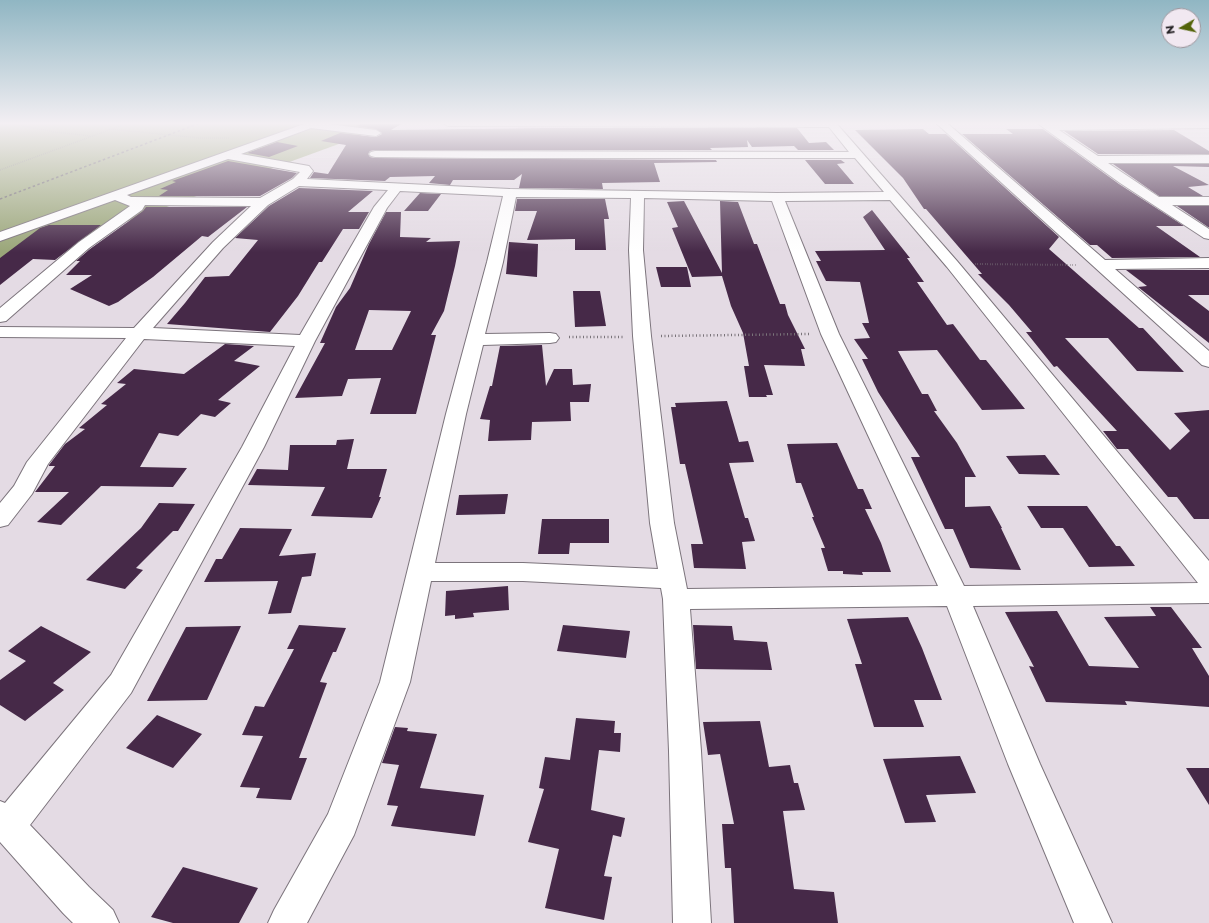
<!DOCTYPE html>
<style>
body{margin:0}
#map{position:relative;width:1209px;height:923px;overflow:hidden;background:#e4dbe4;font-family:Montserrat,sans-serif}
canvas{display:block}
.north{position:absolute;left:1161px;top:8px;width:40px;height:40px;box-sizing:border-box;background:#f1e8f1;border:1px solid #9e979e;border-radius:50%;rotate:261deg;font-size:11px;font-weight:700;line-height:16px;text-align:center;color:#211e21}
.north::after{content:'';display:block;margin:auto;width:14px;height:18px;background:#536309;clip-path:polygon(50% 0,100% 100%,50% 72%,0 100%)}
</style>
<div id="map">
<canvas width="1209" height="923"></canvas>
<div class="north">N</div>
</div>
<script>
const ctx = document.querySelector('canvas').getContext('2d');
ctx.lineJoin = 'round';
function paint(path, color) { ctx.fillStyle = color; ctx.fill(path, 'evenodd'); }
const shape = rows => new Path2D(rows.map(r => 'M' + r).join(''));
function trace(path, color, width, dash) { ctx.strokeStyle = color; ctx.lineWidth = width; ctx.lineCap = dash ? 'butt' : 'round'; ctx.setLineDash(dash || []); ctx.stroke(path); }
const forest = shape([
 [0,123,396,123,0,268]
]);
const building = shape([
 [364,123,403,123,391,130,543,128,797,128,809,143,826,142,834,150,798,150,794,146,752,147,747,140,748,147,710,148,712,150,375,150,370,151,368,154,370,157,375,158,716,160,717,162,654,163,660,182,602,183,603,189,519,188,522,174,514,180,453,180,450,185,429,183,435,176,390,177,385,181,310,178,314,172,328,174,346,145,321,141,340,133,376,137,382,134,376,129,356,126],
 [923,129,929,134,946,134,1059,237,1049,249,1139,328,1143,328,1184,372,1137,371,1108,338,1065,338,1170,450,1190,431,1174,413,1209,410,1209,519,1194,519,1177,497,1168,497,1128,449,1117,449,1103,431,1117,431,1057,366,1054,367,1026,332,1032,332,1009,305,978,274,982,274,926,209,924,209,903,178,855,130],
 [1006,129,1043,129,1119,184,1184,226,1156,226,1200,257,1112,258,1097,245,1090,245,962,134,1013,134],
 [1174,130,1209,151,1209,154,1098,154,1064,131],
 [277,142,298,146,269,157,247,153],
 [805,160,841,160,845,163,837,164,854,184,825,184],
 [228,161,297,173,292,178,260,196,159,196,168,190,160,189,176,182,172,181],
 [1113,164,1209,164,1209,167,1173,166,1209,185,1188,187,1203,196,1159,196],
 [299,188,373,191,348,212,369,212,359,229,343,229,322,262,319,262,298,296,270,332,167,324,185,303,205,277,229,276,258,240,235,238,269,206],
 [420,193,441,194,428,211,404,211],
 [517,199,605,199,609,219,604,219,606,250,575,250,575,239,527,240,537,211,515,211],
 [684,201,722,273,720,201,738,202,754,244,757,244,780,304,785,304,788,315,805,349,801,349,805,366,764,365,773,395,766,395,767,397,749,397,744,366,749,366,743,333,731,306,722,276,692,277,672,228,678,227,667,202],
 [1177,206,1209,206,1209,227,1208,227],
 [146,207,247,207,208,237,202,236,153,277,118,302,109,306,70,289,92,275,66,275,80,261,76,261,90,249,143,211],
 [872,210,910,258,907,258,924,282,917,282,947,325,953,324,980,360,986,360,1025,409,982,410,937,350,898,351,922,394,928,394,937,411,934,411,957,443,976,477,965,477,965,507,990,506,1002,528,1001,528,1021,570,970,568,953,529,945,529,911,457,920,457,878,392,862,359,868,359,854,339,870,338,862,323,869,323,860,282,826,281,816,261,821,261,815,251,816,251,885,250,863,217],
 [386,212,401,212,400,237,431,238,426,242,460,241,455,266,444,311,431,335,436,335,416,414,370,414,381,378,348,379,342,396,295,398,325,343,320,343,336,307,350,288,369,244],
 [369,310,411,311,392,350,355,350],
 [49,225,101,225,55,260,33,259,0,285,0,258,40,228],
 [509,242,538,244,537,277,506,274],
 [656,267,687,267,691,287,661,287],
 [1126,270,1209,270,1209,295,1188,295,1209,311,1209,343,1138,287,1147,286],
 [573,291,600,291,606,326,575,327],
 [225,344,254,346,234,361,260,366,218,400,231,403,215,417,201,414,178,436,159,433,140,467,187,468,173,487,101,486,61,525,37,522,69,492,35,492,55,466,49,466,49,465,65,444,85,429,79,428,107,405,101,404,126,384,117,383,134,369,184,374],
 [542,345,546,386,554,369,572,369,573,385,591,384,589,402,570,402,571,421,532,422,531,440,488,441,490,420,480,419,490,386,492,386,500,346],
 [727,401,739,442,748,441,754,462,729,463,745,518,748,518,755,541,742,542,746,569,694,568,691,544,703,544,685,464,680,464,671,407,676,407,675,403],
 [354,439,347,469,387,469,379,497,381,497,372,518,311,516,325,487,248,485,257,469,288,470,290,445,336,445,337,440],
 [837,443,858,489,863,489,872,509,865,509,881,543,891,572,862,572,863,575,843,574,843,571,828,571,821,548,825,548,812,517,814,517,801,483,796,483,787,444],
 [1045,455,1060,475,1019,474,1006,456],
 [508,494,505,514,456,515,459,495],
 [159,503,195,504,178,531,173,531,136,568,143,570,125,589,86,580,141,528],
 [1027,506,1087,506,1116,546,1120,546,1135,566,1089,567,1063,528,1041,528],
 [542,519,609,519,609,543,570,543,569,554,538,554],
 [240,528,292,529,279,556,316,553,311,576,302,577,291,613,268,614,278,581,204,582,216,559,222,559],
 [508,586,509,610,473,613,474,617,455,619,455,615,445,616,446,591],
 [1150,607,1171,607,1202,648,1192,648,1209,676,1209,707,1125,701,1127,705,1046,702,1029,666,1034,667,1005,612,1057,611,1089,666,1139,668,1104,617,1156,616],
 [908,617,922,648,942,700,914,700,924,727,874,727,855,664,862,664,847,619],
 [299,625,346,628,336,652,333,652,320,682,327,683,299,758,307,758,291,800,256,798,260,788,240,787,263,736,242,735,255,706,264,707,294,649,287,649],
 [563,625,630,631,626,658,557,651],
 [693,625,732,626,734,640,767,642,772,670,696,669],
 [41,626,91,652,53,683,64,690,25,721,0,705,0,680,26,661,8,651],
 [241,626,207,700,147,701,186,627],
 [157,715,202,734,173,768,126,748],
 [576,718,615,721,614,733,621,733,620,752,599,750,591,810,625,818,621,837,613,835,604,876,612,877,604,920,545,908,559,849,528,842,544,789,539,788,545,757,570,760],
 [760,721,769,767,790,765,794,783,798,783,805,810,783,811,794,889,834,892,838,923,734,923,731,868,725,868,722,824,734,824,720,754,708,755,703,722],
 [395,727,408,728,407,731,437,734,420,788,484,795,475,836,391,826,398,806,387,805,399,765,382,763],
 [960,756,976,793,926,795,936,822,905,823,883,759],
 [1186,768,1209,768,1209,805],
 [183,867,258,888,239,923,173,923,151,917]
]);
const pathFar2 = shape([
 [8,123,55,132,90,136],
 [109,129,200,138,230,138],
 [0,170,128,123]
]);
const pathFar1 = shape([
 [975,264,1076,265]
]);
const path = shape([
 [661,336,810,334],
 [569,337,624,337]
]);
const minor = shape([
 [307,123,321,123,376,130,381,133,376,136,311,128,241,154,309,166,313,171,307,179,510,189,777,193,884,192,855,158,482,158,375,157,371,156,369,154,371,152,375,151,849,152,829,127,448,126,443,123,836,123,957,261,1209,561,1209,603,973,606,1040,764,1112,923,1074,923,1008,764,947,606,690,609,701,751,711,923,673,923,669,751,663,599,661,588,523,581,431,581,410,682,354,835,307,923,268,923,274,910,328,814,380,682,446,414,487,262,503,196,400,191,387,208,315,341,264,447,131,693,30,825,89,887,113,910,119,923,73,923,63,913,0,842,0,801,5,803,111,675,242,447,295,346,144,339,48,464,32,494,8,525,0,527,0,503,14,486,27,462,126,338,0,337,0,327,134,328,213,242,251,206,145,205,142,210,89,248,6,321,0,322,0,308,79,242,130,206,115,200,0,241,0,232,307,123],
 [228,159,300,172,293,179,260,198,131,197,127,195,228,159],
 [299,186,388,190,374,207,300,335,153,328,223,248,268,205,299,186],
 [516,197,631,198,629,250,633,336,650,523,658,569,523,563,435,563,466,414,483,345,550,343,556,342,559,338,556,334,550,333,485,334,503,262,516,197],
 [644,198,772,201,821,334,938,586,687,589,674,523,651,336,643,250,644,198],
 [890,200,947,267,1198,583,964,586,839,334,785,201,890,200],
 [936,123,947,123,1105,260,1209,258,1209,268,1115,269,1209,351,1209,367,1202,365,936,123],
 [1037,123,1209,123,1209,128,1059,130,1098,156,1209,155,1209,163,1108,163,1159,197,1209,197,1209,205,1172,205,1209,229,1209,239,1204,238,1120,183,1037,123]
]);
const rail = shape([
 [0,199,200,123]
]);
paint(forest, '#9aa679');
paint(building, '#462948');
trace(minor, '#7c747c', 2);
trace(pathFar2, '#7a747a', 1.5, [0.5, 1.5]);
trace(pathFar1, '#7a747a', 2, [0.5, 2]);
trace(path, '#7a747a', 2.5, [1, 2.5]);
paint(minor, '#fff');
trace(rail, '#696469', 1.5, [2.5, 2.5]);
const sky = ctx.createLinearGradient(0, 0, 0, 252);
sky.addColorStop(0, '#90b6c3');
sky.addColorStop(0.49, '#f3eff3');
sky.addColorStop(1, '#f3eff300');
ctx.fillStyle = sky;
ctx.fillRect(0, 0, 1209, 252);
</script>
